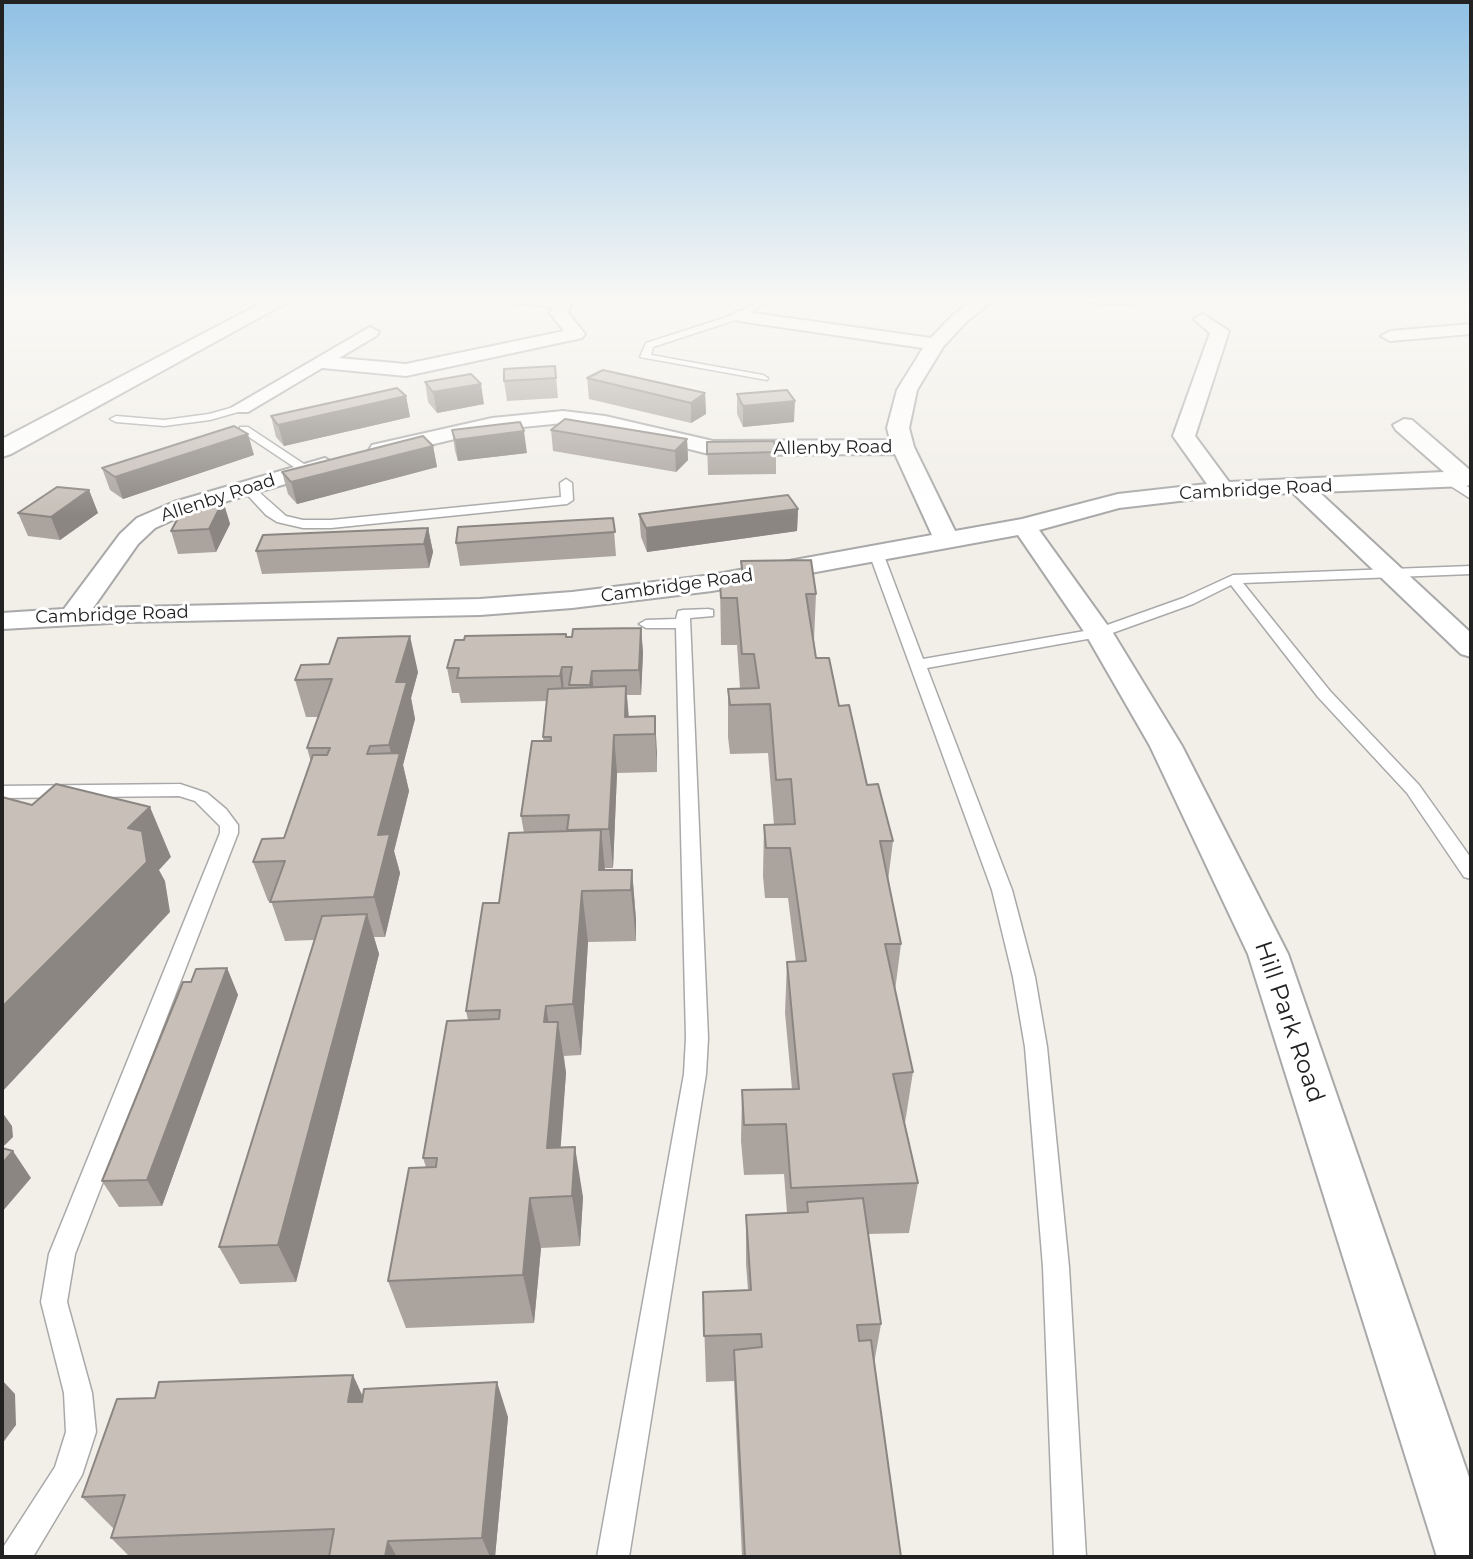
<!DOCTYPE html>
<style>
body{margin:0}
#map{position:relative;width:1473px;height:1559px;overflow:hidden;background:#f2efe9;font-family:Montserrat,sans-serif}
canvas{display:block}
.frame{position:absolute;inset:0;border:4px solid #222;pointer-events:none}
</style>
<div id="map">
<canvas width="1473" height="1559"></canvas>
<div class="frame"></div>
</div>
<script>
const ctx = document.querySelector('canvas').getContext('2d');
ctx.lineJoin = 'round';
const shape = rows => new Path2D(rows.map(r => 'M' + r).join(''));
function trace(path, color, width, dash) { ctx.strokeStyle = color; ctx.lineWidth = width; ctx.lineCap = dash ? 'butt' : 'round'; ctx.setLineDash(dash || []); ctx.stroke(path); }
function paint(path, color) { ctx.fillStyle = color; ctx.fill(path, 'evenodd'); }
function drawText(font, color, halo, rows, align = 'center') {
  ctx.font = font + ' Montserrat,sans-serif'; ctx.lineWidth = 6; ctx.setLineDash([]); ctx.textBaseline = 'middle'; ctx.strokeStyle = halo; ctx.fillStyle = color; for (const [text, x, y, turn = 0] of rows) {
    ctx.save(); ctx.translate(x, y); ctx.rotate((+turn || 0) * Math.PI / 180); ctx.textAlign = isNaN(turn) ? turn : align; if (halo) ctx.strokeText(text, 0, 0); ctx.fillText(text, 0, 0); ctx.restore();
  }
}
const service = shape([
 [492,298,519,298,565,305,560,308,496,301,492,298],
 [764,298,774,298,742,318,653,347,651,355,763,375,768,378,767,380,640,357,646,343,736,314,764,298],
 [1063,298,1106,298,1135,302,1130,305,1067,301,1063,298],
 [241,405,246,408,245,410,210,420,164,426,116,422,110,419,116,416,164,420,209,414,241,405],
 [240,427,248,427,313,470,303,473,240,431,240,427],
 [1446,477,1454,477,1471,489,1471,499,1446,483,1446,477],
 [566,479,572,483,573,500,567,504,331,528,303,528,277,522,266,515,241,488,251,485,286,516,303,520,331,520,561,497,560,483,566,479],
 [876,549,883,553,923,659,1096,629,1183,598,1233,575,1471,566,1471,574,1243,583,1330,691,1419,785,1471,858,1471,879,1464,877,1407,793,1318,697,1231,585,1193,604,1104,636,927,668,1012,890,1035,977,1047,1047,1069,1267,1086,1557,1054,1557,1043,1267,1025,1047,1013,977,992,890,869,553,876,549],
 [708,609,713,610,713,616,690,618,708,1038,706,1074,629,1557,597,1557,684,1074,686,1038,676,628,646,628,639,624,646,620,676,619,678,611,683,610,708,609],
 [180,784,207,793,226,809,238,825,238,833,75,1254,67,1302,92,1393,96,1432,82,1475,33,1557,2,1557,4,1546,55,1467,66,1432,64,1393,41,1302,49,1254,220,833,220,826,195,801,179,796,2,798,2,786,180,784]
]);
const minor = shape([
 [557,298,573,298,568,313,585,334,582,338,406,376,322,368,248,412,234,412,231,408,370,327,379,332,376,336,339,358,406,364,564,331,550,313,557,298],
 [978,298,997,298,966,322,943,347,917,390,909,428,914,447,955,531,1022,519,1118,494,1207,484,1173,436,1210,333,1194,319,1203,314,1229,331,1195,436,1229,482,1444,472,1396,430,1393,425,1404,419,1412,420,1471,471,1471,485,1465,486,1319,492,1471,633,1471,657,1461,654,1293,493,1222,496,1119,508,1039,530,1113,633,1182,746,1288,954,1471,1483,1471,1557,1437,1557,1248,954,1150,746,1085,633,1018,535,712,591,572,608,480,615,128,622,2,629,2,613,64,609,120,534,137,518,174,502,325,458,336,465,333,470,190,512,155,528,138,544,93,608,480,599,572,592,712,575,932,535,895,454,713,455,605,428,563,423,492,430,380,457,369,450,372,445,492,418,563,411,605,416,713,441,890,440,887,428,897,390,923,348,739,321,730,316,739,311,931,338,954,314,978,298],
 [1471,324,1471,334,1390,341,1381,336,1390,331,1471,324]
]);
const tertiary = shape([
 [271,298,295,298,11,454,2,457,2,439,271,298]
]);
const wall = shape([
 [555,366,558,398,507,401,504,381],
 [587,378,705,393,706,414,691,423,589,399],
 [425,382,484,404,437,413,428,402],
 [737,394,794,422,743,427,737,414],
 [406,396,410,417,284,446,276,437,271,416],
 [452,430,527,453,458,461,455,451],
 [551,430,687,439,688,460,676,472,553,451],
 [707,442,776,452,776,474,708,475],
 [433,446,437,467,297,504,288,494,282,472],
 [254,455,123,499,110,490,102,468],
 [89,490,98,513,60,540,28,536,18,513],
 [223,501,230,524,216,552,178,554,171,531],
 [798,509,797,531,647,552,641,537,639,514],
 [613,518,616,556,460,566,456,543],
 [428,528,433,552,429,568,262,574,256,551],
 [741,561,816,594,814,640,816,658,839,706,867,785,893,841,888,881,901,944,895,991,913,1072,905,1123,918,1183,909,1233,868,1234,881,1324,874,1364,901,1557,742,1557,734,1381,706,1382,703,1292,748,1290,746,1264,746,1215,787,1213,784,1174,744,1175,741,1141,742,1090,792,1089,785,1013,787,962,796,962,788,898,765,898,763,876,764,825,774,825,768,753,730,754,728,737,728,689,740,688,737,645,721,645,720,584,741,583],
 [641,628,643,653,641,695,627,695,629,717,655,716,657,772,617,773,613,868,605,868,605,870,632,870,636,920,636,941,588,942,581,1055,564,1056,566,1073,560,1147,583,1197,580,1246,541,1248,534,1323,406,1328,388,1281,426,1167,423,1158,468,1020,466,1011,499,903,524,833,521,816,543,741,547,701,461,703,459,693,452,693,447,668,566,634,567,637,572,637],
 [418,672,411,698,415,719,403,765,409,791,394,851,400,873,385,937,374,937,379,954,296,1282,240,1284,219,1247,314,940,285,941,271,901,268,901,253,862,284,838,311,762,307,748,318,717,306,717,295,680],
 [227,968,238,995,162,1206,119,1207,102,1181,191,982],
 [363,1396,508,1417,495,1557,130,1557,111,1538,114,1528,113,1528,82,1497]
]);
const shadedWall = shape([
 [481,384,484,404,437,413,433,392],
 [705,393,706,414,691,423,691,403],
 [406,396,410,417,284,446,278,425],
 [795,401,794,422,743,427,743,406],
 [524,431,527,453,458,461,455,440],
 [248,434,254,455,123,499,115,477],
 [687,439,688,460,676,472,675,451],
 [433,446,437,467,297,504,291,482],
 [89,490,98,513,60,540,51,517],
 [223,501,230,524,216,552,209,529],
 [798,509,797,531,647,552,646,528],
 [428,528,433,552,429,568,424,544],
 [641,628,643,653,641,695,639,670],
 [410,636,418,672,411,698,415,719,403,765,409,791,394,851,400,873,385,937,374,897,378,835,395,771,389,745,396,682],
 [562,667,564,692,563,701,560,676],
 [592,671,594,696,593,710,590,685],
 [626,686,629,724,625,717],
 [655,716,657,753,657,772,655,734],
 [614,735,617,773,613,868,609,829],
 [150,807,171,857,159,870,165,881,170,912,2,1092,2,1007,128,828],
 [601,830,606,880,599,870],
 [632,870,636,920,636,941,631,890],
 [582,891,588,942,581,1055,573,1004],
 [367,914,379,954,296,1282,278,1245],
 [227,968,238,995,162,1206,147,1180],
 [546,1006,554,1057,544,1022],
 [558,1022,566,1073,557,1198,547,1148],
 [2,1112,12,1126,13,1137,5,1145,2,1146],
 [575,1147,583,1197,580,1246,572,1196],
 [13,1151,31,1178,2,1212,2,1164],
 [530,1198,541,1248,534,1323,523,1275],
 [353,1375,369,1410,348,1402],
 [2,1380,15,1394,16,1425,2,1444],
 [497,1382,508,1417,495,1557,490,1557,482,1538],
 [388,1541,397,1557,385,1557]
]);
const building = shape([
 [555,366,556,378,504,381,504,369,555,366],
 [603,370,705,393,691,403,587,378,603,370],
 [471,374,481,384,433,392,425,382,471,374],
 [397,388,406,396,278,425,271,416,397,388],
 [787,390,795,401,743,406,737,394,787,390],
 [565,419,687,439,675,451,551,430,565,419],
 [520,422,524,431,455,440,452,430,520,422],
 [234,426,248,434,115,477,102,468,234,426],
 [423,436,433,446,291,482,282,472,423,436],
 [774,441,776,452,707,454,707,442,774,441],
 [57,487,89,490,51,517,18,513,57,487],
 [788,495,798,509,646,528,639,514,788,495],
 [223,501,209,529,171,531,186,503,223,501],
 [613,518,615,532,456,543,458,527,613,518],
 [428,528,424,544,256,551,263,535,428,528],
 [811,560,816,594,806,594,816,658,829,658,839,706,849,705,867,785,878,784,893,841,880,841,901,944,885,944,913,1072,893,1074,918,1183,791,1188,786,1124,744,1125,742,1090,799,1089,787,962,806,961,790,848,766,848,764,825,795,824,791,779,776,780,770,704,730,705,728,689,759,688,754,654,742,654,737,598,721,598,720,584,744,583,741,561,811,560],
 [641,628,639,670,592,671,590,685,569,685,572,667,562,667,560,676,457,678,459,668,447,668,455,640,464,640,465,636,566,634,566,637,572,637,573,629,641,628],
 [410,636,396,682,407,682,389,745,370,746,367,754,400,753,378,835,390,834,374,897,270,902,285,861,253,862,262,839,284,838,313,755,327,755,330,748,307,748,332,679,295,680,301,665,329,664,338,638,410,636],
 [626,686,625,717,655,716,655,734,614,735,609,829,567,830,569,815,521,816,532,741,551,741,551,737,543,737,548,689,626,686],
 [56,784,150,807,128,828,142,831,147,862,2,1007,2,797,32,805,56,784],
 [601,830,599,870,632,870,631,890,582,891,573,1004,546,1006,544,1022,558,1022,547,1148,575,1147,572,1196,530,1198,523,1275,388,1281,409,1168,436,1167,437,1158,423,1158,447,1021,499,1019,500,1010,466,1011,483,903,499,903,509,833,601,830],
 [367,914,278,1245,219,1247,322,916,367,914],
 [227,968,147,1180,102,1181,183,982,191,982,196,969,227,968],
 [2,1112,4,1123,2,1125,2,1112],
 [2,1148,13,1151,2,1164,2,1148],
 [863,1198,881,1324,857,1325,859,1341,871,1340,901,1557,745,1557,734,1350,762,1347,761,1334,704,1336,703,1292,751,1290,746,1215,808,1212,807,1202,863,1198],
 [353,1375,348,1402,362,1402,364,1389,497,1382,482,1538,388,1541,385,1557,329,1557,334,1529,111,1538,125,1495,82,1497,117,1399,155,1398,159,1382,353,1375]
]);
const farStreetnames = [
 ["Allenby Road",833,448,-1],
 ["Cambridge Road",1256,490,-3],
 ["Allenby Road",218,498,-18],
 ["Cambridge Road",677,586,-8],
 ["Cambridge Road",112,615,-2]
];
const nearStreetnames = [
 ["Hill Park Road",1289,1022,71]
];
trace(service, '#a9a9a9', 3);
trace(minor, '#a9a9a9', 4);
trace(tertiary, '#a9a9a9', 4);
paint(service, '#fff');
paint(minor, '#fff');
paint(tertiary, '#fff');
paint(wall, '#aba49e');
paint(shadedWall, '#8b8681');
paint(building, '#c7bfb8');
trace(building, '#8b8681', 2);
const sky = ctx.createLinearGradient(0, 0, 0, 516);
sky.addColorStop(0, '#8fc0e4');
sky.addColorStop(0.58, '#f9f8f5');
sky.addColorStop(1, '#f9f8f500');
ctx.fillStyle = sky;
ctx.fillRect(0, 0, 1473, 516);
drawText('18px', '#222', '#fff', farStreetnames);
drawText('24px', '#222', '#fff', nearStreetnames);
</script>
